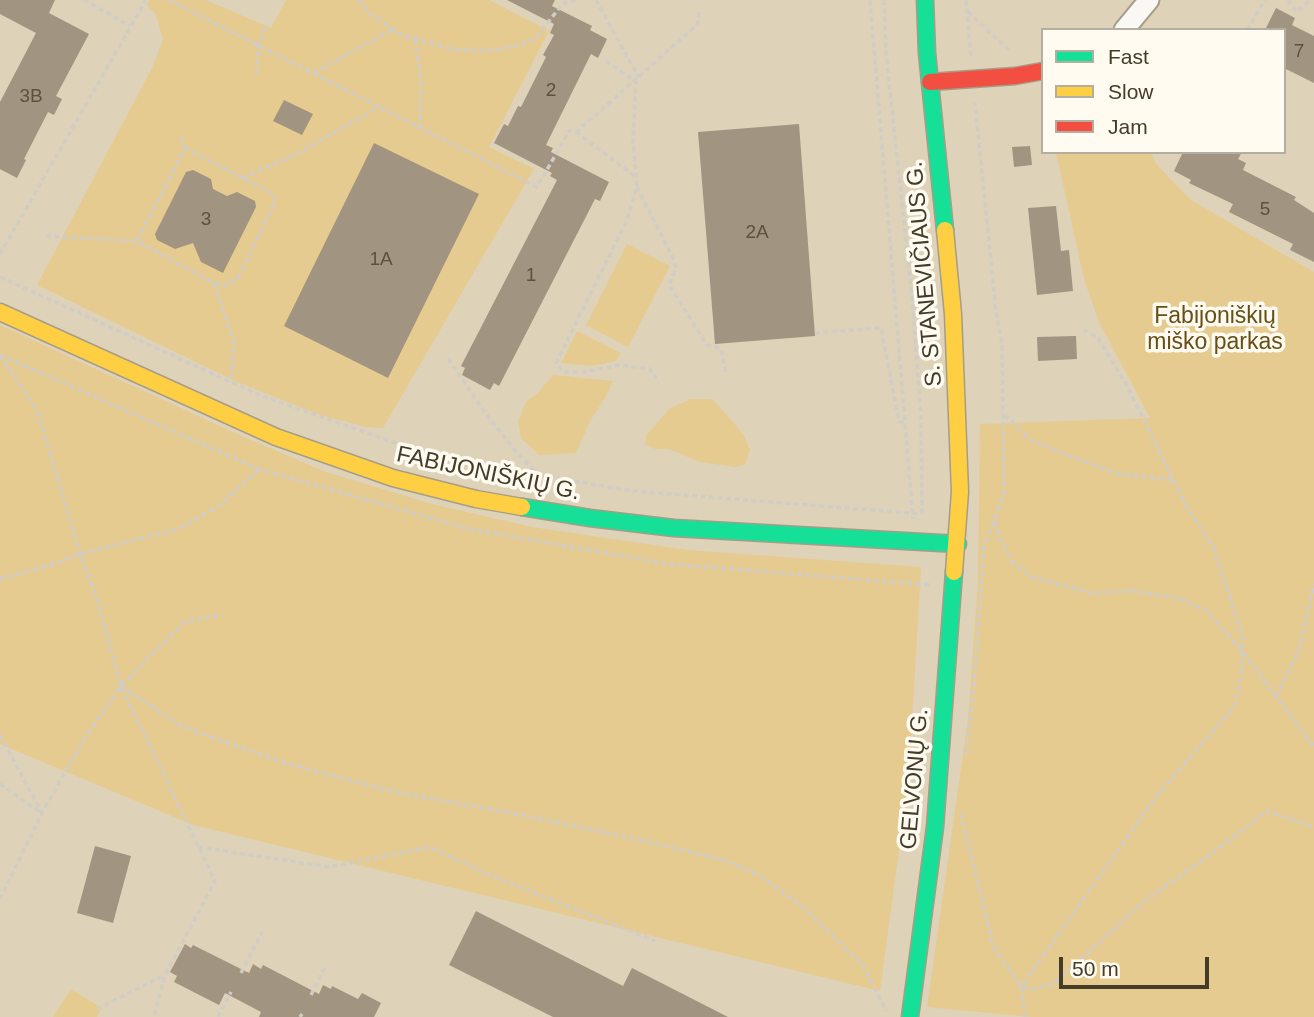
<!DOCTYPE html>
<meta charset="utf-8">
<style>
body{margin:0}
#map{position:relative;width:1314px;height:1017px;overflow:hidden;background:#ded2b8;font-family:Arial,sans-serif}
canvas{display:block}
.legend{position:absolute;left:1041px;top:28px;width:245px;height:126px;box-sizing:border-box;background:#fffbf1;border:2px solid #b4aea1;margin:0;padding:9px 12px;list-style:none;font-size:21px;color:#443b28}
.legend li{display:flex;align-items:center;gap:14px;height:35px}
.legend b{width:35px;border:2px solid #b4aea1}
.scale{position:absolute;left:1059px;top:957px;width:150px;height:32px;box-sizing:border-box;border:4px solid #443b28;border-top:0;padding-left:9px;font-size:21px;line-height:24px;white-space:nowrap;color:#443b28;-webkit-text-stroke:5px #fffbf1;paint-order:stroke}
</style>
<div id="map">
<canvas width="1314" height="1017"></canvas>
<ul class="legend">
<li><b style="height:9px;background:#16e098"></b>Fast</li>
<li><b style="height:9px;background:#ffcf43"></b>Slow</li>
<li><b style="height:9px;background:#f24e42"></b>Jam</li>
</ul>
<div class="scale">50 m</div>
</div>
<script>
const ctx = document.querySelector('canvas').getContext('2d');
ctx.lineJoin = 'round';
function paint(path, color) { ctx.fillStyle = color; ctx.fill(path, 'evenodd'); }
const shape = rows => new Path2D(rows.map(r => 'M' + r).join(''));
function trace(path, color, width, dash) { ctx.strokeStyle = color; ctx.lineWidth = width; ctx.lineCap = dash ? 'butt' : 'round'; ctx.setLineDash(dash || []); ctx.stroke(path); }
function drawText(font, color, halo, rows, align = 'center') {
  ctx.font = font + ' Arial,sans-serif'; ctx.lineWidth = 7; ctx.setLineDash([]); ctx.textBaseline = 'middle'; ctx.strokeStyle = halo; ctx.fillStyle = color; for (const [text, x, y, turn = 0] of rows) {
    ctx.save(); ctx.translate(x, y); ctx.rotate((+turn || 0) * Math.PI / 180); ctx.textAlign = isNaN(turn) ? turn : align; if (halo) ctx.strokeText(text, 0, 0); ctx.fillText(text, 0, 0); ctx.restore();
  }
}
const green = shape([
 [149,0,206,0,271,28,286,0,489,0,549,31,489,147,534,169,383,428,366,427,320,415,237,382,37,285,152,68,163,40,156,15,147,5],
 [1056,152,1151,152,1156,164,1191,200,1314,272,1314,1017,1030,1017,927,1007,968,719,978,582,980,424,1150,418,1099,322,1084,279],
 [627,244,670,266,628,347,586,325],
 [0,325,244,437,326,472,432,504,532,527,687,550,921,567,909,775,880,991,193,825,0,744],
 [577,331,621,353,616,361,591,366,561,363],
 [553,375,613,381,605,398,590,421,576,453,539,455,521,438,518,421,526,402,538,393],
 [690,399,712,399,733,422,744,436,750,450,745,464,736,467,700,462,669,449,655,449,645,444,646,436,669,409],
 [71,989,102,1008,97,1017,53,1017]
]);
const building = shape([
 [0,0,55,0,49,13,89,34,56,96,62,99,54,115,48,112,24,159,26,160,17,178,0,169,0,102,36,33,0,14],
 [507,0,555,0,552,6,592,26,590,30,607,39,598,58,591,54,546,145,553,148,551,152,609,182,600,201,595,199,499,386,494,383,490,390,462,375,465,368,461,366,557,180,550,176,552,173,494,143,504,124,508,126,518,106,521,107,546,57,543,55,554,35,550,33,554,24],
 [1276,8,1295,18,1292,25,1314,36,1314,83,1284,68,1284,30,1265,30],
 [284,100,313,114,302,135,273,121],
 [799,124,815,336,715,344,698,132],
 [374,143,479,194,388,378,284,326],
 [1030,146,1032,165,1014,167,1012,147],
 [1183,152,1242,152,1238,159,1246,163,1243,170,1296,197,1294,200,1314,213,1314,262,1290,250,1293,244,1229,212,1233,204,1189,183,1191,180,1174,171],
 [193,170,211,179,213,189,227,196,237,192,255,201,256,207,223,273,201,262,193,243,175,249,157,240,155,234,186,172],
 [1056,206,1061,251,1069,250,1073,291,1037,295,1028,208],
 [1076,336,1077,359,1038,361,1037,337],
 [95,846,131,856,113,923,77,913],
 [476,911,623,986,632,968,728,1017,553,1017,449,965],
 [185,944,191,948,193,945,249,973,253,964,261,969,263,965,319,994,323,985,331,989,332,986,358,999,362,993,381,1003,374,1017,259,1017,261,1012,225,993,219,1005,174,982,177,976,170,972]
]);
const path = shape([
 [84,0,130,26],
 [169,0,537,187,570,130,576,132,697,25,700,9],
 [359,0,369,13,402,35,451,49,476,51,497,50,519,45,536,38,563,3,580,0],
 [596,0,639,78],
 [870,0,913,519],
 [884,0,886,53,913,308,921,419,922,514],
 [966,0,971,57],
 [1288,0,1297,12,1309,1],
 [968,12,1011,52],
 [1247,30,1265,0],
 [415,39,421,83,420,128],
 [606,61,636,82,633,141,637,186,627,220,556,363,564,372,584,372,620,365,650,369,659,383],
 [257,73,258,45,267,24],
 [313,73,392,30],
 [576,132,636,177],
 [181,137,185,148,137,241,214,283,234,343,231,382],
 [185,148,272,193,275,202,238,278,227,285,214,283],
 [242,178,293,156,379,107],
 [637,187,675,262,676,268,669,285,707,345,721,349,726,373],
 [46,236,137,241],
 [0,254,146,0],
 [0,277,262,396,402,445,515,471,633,491,922,514],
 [815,333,881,328,899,422,906,422],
 [0,355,259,469,469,529,668,564,931,585],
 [0,355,37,410,80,554,97,599,121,686,215,881,165,975,154,1017],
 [448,359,489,418,520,456,537,473],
 [1005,415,1031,440,1067,455,1119,474,1174,480],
 [995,521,1000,539,1012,562,1032,577,1091,593,1133,591,1178,598,1207,611,1242,651,1314,747],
 [0,579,51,565,80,554,178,529,219,506,259,469],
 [121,686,183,727,285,763,400,793,522,815,640,840,724,860,761,876,803,907,863,965,886,1011],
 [1276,697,1299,650,1314,584],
 [0,735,42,813],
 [966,754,975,674,984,546,1004,495,1002,343,996,312,975,103],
 [0,784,41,813],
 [961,814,993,946,1021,987,1034,989,1053,984,1146,900,1214,852,1267,811,1314,827],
 [198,847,329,867,430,847,485,873,655,941],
 [0,899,42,813,84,739,121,686,184,622,223,614],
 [241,973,262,932],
 [311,995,326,965],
 [97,1009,165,975],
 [218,1017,231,992],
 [300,1017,302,1014],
 [1025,1017,1021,987,1158,794,1234,707,1241,677,1243,638,1213,547,1188,509,1126,384,1098,338,1084,330]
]);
const street = shape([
 [1124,30,1149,0]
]);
const fast = shape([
 [925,0,927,53,945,230],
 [522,507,590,518,674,528,958,544],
 [910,1017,935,827,954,572]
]);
const slow = shape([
 [945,230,953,314,960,492,954,572],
 [0,312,276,437,393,478,476,499,522,507]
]);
const jam = shape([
 [930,82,1015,76,1043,71]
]);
const numberNames = [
 ["7",1299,52],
 ["2",551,91],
 ["3B",31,97],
 ["5",1265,210],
 ["3",206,220],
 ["2A",757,233],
 ["1A",381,260],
 ["1",531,276]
];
const streetNames = [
 ["S. STANEVIČIAUS G.",925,274,-95],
 ["FABIJONIŠKIŲ G.",488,474,12],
 ["GELVONŲ G.",915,779,-85]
];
const parkNames = [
 ["Fabijoniškių",1215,317],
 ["miško parkas",1215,343]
];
paint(green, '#e6cb90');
paint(building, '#a19582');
trace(street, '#a69d88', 23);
trace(fast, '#a69d88', 19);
trace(slow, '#a69d88', 19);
trace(jam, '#a69d88', 19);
trace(path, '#d1cdc6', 3.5, [5, 3.5]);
trace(street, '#faf8f4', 19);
trace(fast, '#16e098', 16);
trace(slow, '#ffcf43', 16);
trace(jam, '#f24e42', 16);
drawText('19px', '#5b523e', null, numberNames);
drawText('23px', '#443b28', '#fffbf1', streetNames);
drawText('23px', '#675017', '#fffbf1', parkNames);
</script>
